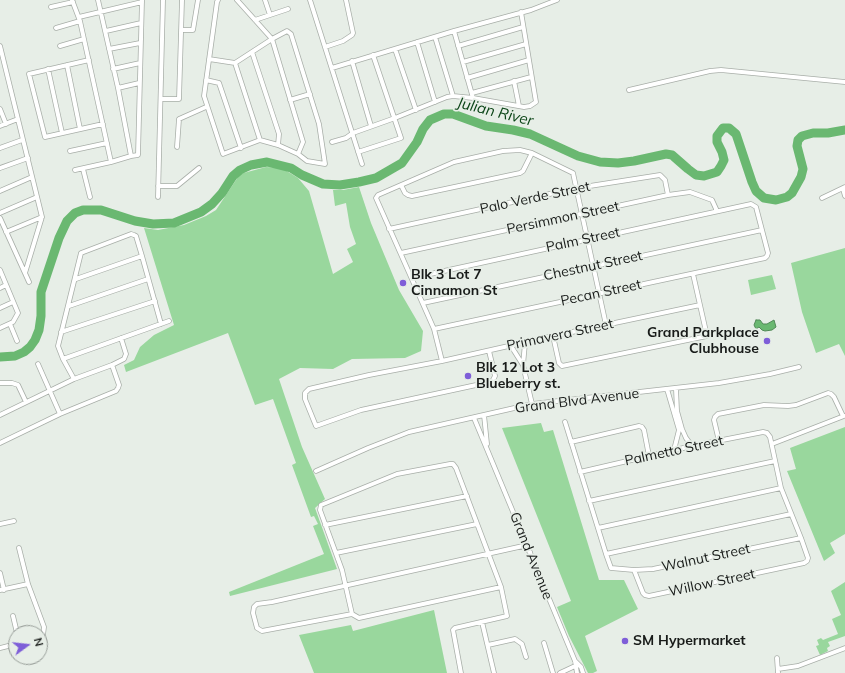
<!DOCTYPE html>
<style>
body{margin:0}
#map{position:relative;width:845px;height:673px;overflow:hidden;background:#e7eee7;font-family:Mulish,sans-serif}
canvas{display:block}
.north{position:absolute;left:8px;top:625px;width:40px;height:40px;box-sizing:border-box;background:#e7eee7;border:1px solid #949a95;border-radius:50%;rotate:75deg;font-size:11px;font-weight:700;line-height:16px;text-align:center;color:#181b19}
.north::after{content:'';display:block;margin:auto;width:14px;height:18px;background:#7e5ed8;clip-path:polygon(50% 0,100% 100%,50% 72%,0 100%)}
</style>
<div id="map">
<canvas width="845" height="673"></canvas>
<div class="north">N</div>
</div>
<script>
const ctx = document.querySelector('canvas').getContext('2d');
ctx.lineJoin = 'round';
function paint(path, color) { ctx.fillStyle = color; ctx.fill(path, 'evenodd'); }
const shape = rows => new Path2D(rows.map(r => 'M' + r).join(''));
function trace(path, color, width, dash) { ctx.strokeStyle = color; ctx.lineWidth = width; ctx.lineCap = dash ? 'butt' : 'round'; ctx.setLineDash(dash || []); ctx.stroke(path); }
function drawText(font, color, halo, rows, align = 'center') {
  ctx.font = font + ' Mulish,sans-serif'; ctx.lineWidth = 3.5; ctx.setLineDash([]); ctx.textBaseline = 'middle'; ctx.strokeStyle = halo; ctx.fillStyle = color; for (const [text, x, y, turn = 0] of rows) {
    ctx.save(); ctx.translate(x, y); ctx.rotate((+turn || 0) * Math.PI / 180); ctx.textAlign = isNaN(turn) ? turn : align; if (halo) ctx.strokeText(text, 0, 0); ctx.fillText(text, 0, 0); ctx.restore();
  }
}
const green = shape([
 [266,167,282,168,298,178,309,191,333,274,353,262,347,249,356,244,350,227,346,203,335,206,333,190,343,190,359,187,371,223,399,290,423,331,421,351,405,358,352,359,333,369,300,368,279,379,302,447,325,499,315,508,337,569,230,596,229,592,324,554,313,526,318,524,314,516,311,517,292,465,296,463,273,399,255,405,228,333,126,372,124,365,134,360,140,347,154,335,174,325,144,228,158,230,184,225,206,216,216,210,240,174],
 [845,248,845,356,839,344,816,353,802,312,791,263],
 [772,275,776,289,751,295,748,280],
 [541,423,544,432,553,430,599,580,624,580,638,609,585,636,597,671,593,673,588,673,569,636,557,607,571,601,502,428],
 [845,427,845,534,830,543,835,553,824,561,787,471,796,469,790,448],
 [845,582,845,636,828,642,830,646,827,648,828,651,820,655,816,646,819,645,817,640,821,638,823,640,838,634,832,619,841,615,831,591],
 [434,610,447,673,314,673,299,635,351,625,353,631]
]);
const water = shape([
 [756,320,760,320,763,324,767,324,774,320,776,327,772,330,765,331,762,330,759,327,756,329,754,325,756,320]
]);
const river = shape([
 [0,357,15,356,24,352,30,347,35,340,39,330,41,316,41,292,59,238,67,221,75,213,83,210,101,210,135,221,153,224,174,223,201,212,212,204,222,193,233,176,240,170,251,165,267,162,291,168,302,175,323,184,340,185,359,182,376,178,402,163,417,142,423,129,430,120,444,114,453,114,486,126,513,130,530,134,578,156,600,162,618,163,634,161,666,154,672,155,688,169,696,175,704,176,717,172,721,166,724,160,722,152,717,142,717,136,723,128,729,128,736,134,752,182,756,191,764,198,776,200,787,197,792,193,801,177,803,169,797,146,798,140,802,136,813,133,828,133,845,130]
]);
const minor = shape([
 [72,0,80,21,111,162,75,170],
 [98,0,118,88,131,156,138,155,142,0],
 [218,0,217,2,204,96,223,154,260,140,278,145,298,154,307,161,325,164,319,124,291,34,287,31,272,39,235,63,260,140],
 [237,0,272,39,303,142,298,154],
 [265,0,270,15],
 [310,0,362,164],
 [51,7,73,2],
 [79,17,142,2],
 [255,20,288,9],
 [56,28,80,21],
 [181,30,193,30,198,0],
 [106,31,141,23],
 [454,31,473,98],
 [435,37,453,96],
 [417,42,435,102],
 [0,46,42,217,25,273],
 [60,46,84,39],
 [458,46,523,27],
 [325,47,343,41,352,35,353,33,346,0],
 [109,49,140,43],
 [395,49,416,110],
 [252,52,279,134,278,145],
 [209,59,235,63],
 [89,60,29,74,45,137,103,124],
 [352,61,371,126],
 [463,62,526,44],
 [67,65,80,129],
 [332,68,454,31,531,10,557,0],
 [48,69,62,133],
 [113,69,140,63],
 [467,78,529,60],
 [206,80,219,83,241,148],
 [514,81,519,106],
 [118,88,139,83],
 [629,90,710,71,721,70,845,82],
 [472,93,531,77],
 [161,99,179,99,182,0],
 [290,100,310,94],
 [0,109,6,124],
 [0,126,18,119],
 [332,142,346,138,353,133,395,118,447,97,453,96,473,98,524,107,530,106,536,102,521,12],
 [177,147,179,119,206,107],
 [0,148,22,140],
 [70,151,107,143],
 [358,152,401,138,373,55],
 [111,162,131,156],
 [0,168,28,158],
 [83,169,90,197],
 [401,185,405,193,408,195,412,196,520,173,523,171,532,153],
 [158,186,177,186,199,168],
 [843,189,845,196],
 [0,191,32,177],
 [158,197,163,0],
 [822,198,845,187],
 [0,213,37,197],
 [0,218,29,282],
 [389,229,577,188,660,175,665,180,668,195],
 [6,232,42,217],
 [401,253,668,195,690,192,712,200,717,211],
 [0,270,18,313,13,322,0,328],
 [412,278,751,204,756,207,768,253,767,256,765,258,434,329],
 [76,279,142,256],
 [0,288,6,285],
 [423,303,762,230],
 [69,306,148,279],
 [0,308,13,302],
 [10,324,17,341],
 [61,332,155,301],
 [553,336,559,363,562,366,707,336,693,274],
 [525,343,523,365,532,404],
 [511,346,523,365],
 [489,351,495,376,493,380,490,382,361,410,316,426,305,399,305,393,309,389,369,375,442,361,553,336,700,305],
 [63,359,169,321],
 [442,361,434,329,376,198,378,195,454,162,503,151,520,150,532,153,573,173,606,325],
 [38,364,60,414],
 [74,379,63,359,58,346,81,253,131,234,134,235,136,236,142,256,161,324],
 [0,383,12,383,18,385,26,402],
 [667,389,679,430,674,450],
 [676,389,677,411,682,429,686,438,692,446],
 [0,415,74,379,112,365,124,359,126,354,121,338],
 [484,415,487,444],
 [474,418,575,661,577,673],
 [565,422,606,554,611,568,634,570,653,569,801,538],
 [719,441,714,420,715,417,718,414,764,405,788,406,796,405,828,393,831,394,834,397,843,416],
 [571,442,639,426,642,427,644,430,649,456],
 [0,443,60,414,116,391,118,388,119,385,112,365],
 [772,444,844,416],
 [316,471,368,448,409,432,532,404,719,383,770,374,799,367],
 [580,472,692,446,763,432,767,433,770,437,781,488,801,538,808,558,807,561,804,563,649,596,645,595,643,593,634,570],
 [589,501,775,461],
 [0,524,14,521],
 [325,525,467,496],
 [598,528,781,488],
 [19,548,28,584,44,627,43,635,40,636],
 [336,553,477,524],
 [606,554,791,514],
 [0,573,4,590],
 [0,590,28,584],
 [352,614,342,570,320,510,321,505,397,474,450,464,453,464,456,468,501,587,507,616,455,628,453,630,461,673],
 [352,614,262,631,257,628,253,613,254,607,257,604,272,602,523,546,530,552],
 [352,614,359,618,501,587],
 [13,616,17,633],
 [482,622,494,673],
 [544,643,553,673],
 [488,645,515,639,522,644,526,657],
 [0,648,16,644],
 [777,658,778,673],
 [575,661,581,667,583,673],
 [778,669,798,666,845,648],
 [560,673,575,666]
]);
const markers = [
 [403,283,4,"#7e5ed8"],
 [767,341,4,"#7e5ed8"],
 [468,376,4,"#7e5ed8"],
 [625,641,4,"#7e5ed8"]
];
const streetNames = [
 ["Palo Verde Street",535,198,-12],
 ["Persimmon Street",563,218,-12],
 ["Palm Street",583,240,-12],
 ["Chestnut Street",593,266,-12],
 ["Pecan Street",601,293,-12],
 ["Primavera Street",560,335,-12],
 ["Grand Blvd Avenue",577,401,-7],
 ["Palmetto Street",674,451,-12],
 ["Grand Avenue",531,556,68],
 ["Walnut Street",706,558,-12],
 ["Willow Street",712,583,-12]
];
const poiNames = [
 ["Blk 3 Lot 7",411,275],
 ["Cinnamon St",411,291],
 ["Grand Parkplace",759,333,"right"],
 ["Clubhouse",759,349,"right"],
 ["Blk 12 Lot 3",476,368],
 ["Blueberry st.",476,384],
 ["SM Hypermarket",633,641]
];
const waterNames = [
 ["Julian River",495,112,14]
];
paint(green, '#99d79d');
paint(water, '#6ab871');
trace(water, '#518957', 1);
trace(river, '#6ab871', 9);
trace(minor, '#a8aea8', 5.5);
trace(minor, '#fff', 4);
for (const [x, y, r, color] of markers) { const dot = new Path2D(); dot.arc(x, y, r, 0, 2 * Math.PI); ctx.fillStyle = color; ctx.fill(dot); trace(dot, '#e7eee7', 1.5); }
drawText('14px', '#181b19', '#e7eee7', streetNames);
drawText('bold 14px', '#181b19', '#e7eee7', poiNames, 'left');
drawText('italic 15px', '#0a4416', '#e7eee7', waterNames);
</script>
